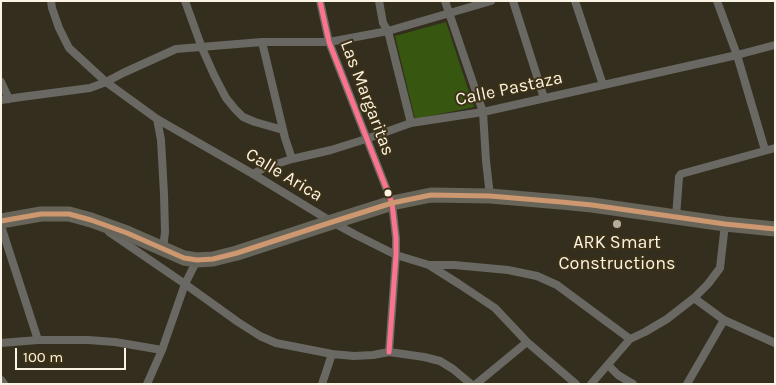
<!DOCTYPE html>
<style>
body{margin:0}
#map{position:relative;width:776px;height:385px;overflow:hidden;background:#342e1f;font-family:Karla,sans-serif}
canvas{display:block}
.frame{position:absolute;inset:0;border:2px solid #fbf3e4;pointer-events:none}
.scale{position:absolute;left:15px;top:348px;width:111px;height:22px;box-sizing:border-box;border:2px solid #fbf3e4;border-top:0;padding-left:6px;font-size:15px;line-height:18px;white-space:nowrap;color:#fbf3e4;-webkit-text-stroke:4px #3d3116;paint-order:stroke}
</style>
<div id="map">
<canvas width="776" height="385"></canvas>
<div class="frame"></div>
<div class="scale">100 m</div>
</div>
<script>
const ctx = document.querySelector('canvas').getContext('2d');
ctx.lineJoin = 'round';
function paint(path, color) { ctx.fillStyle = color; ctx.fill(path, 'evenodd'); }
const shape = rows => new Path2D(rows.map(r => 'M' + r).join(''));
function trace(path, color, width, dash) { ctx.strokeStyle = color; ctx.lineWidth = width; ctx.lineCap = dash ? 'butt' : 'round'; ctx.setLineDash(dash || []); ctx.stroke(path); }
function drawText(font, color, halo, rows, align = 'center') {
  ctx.font = font + ' Karla,sans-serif'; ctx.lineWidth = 4; ctx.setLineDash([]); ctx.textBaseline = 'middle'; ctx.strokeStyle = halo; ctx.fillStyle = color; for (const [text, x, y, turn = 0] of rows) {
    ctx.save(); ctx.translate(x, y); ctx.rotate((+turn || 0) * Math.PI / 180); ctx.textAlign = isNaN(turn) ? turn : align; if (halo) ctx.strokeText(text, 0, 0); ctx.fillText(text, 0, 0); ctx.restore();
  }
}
const green = shape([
 [446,22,474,107,415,119,395,36]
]);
const street = shape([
 [51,1,52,8,59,28,69,48,106,82,157,119,253,174,332,222,356,235,396,255,429,265,459,284,495,308,527,342,576,384],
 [185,1,202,48,214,75,226,98,235,109,243,117,255,122,283,130],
 [320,1,329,42,392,203,396,238,396,255,389,352],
 [379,1,383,23,388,31,411,123],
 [445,1,483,112,486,161,490,196],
 [513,1,544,98],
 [575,1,603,85],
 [717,1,737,55,765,150],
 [262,42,285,138,292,159],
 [1,82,9,99],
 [1,100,21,97,90,88,106,82,123,73,176,49,262,42,329,42,388,31,491,1],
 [157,119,161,140,164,194,165,232,163,249],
 [253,174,264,168,292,159,331,150,366,139,411,123,483,112,737,55,775,45],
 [676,217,679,177,681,174,775,148],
 [1,226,38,340],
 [109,232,185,284,238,322,260,336,276,343,332,354,354,356,373,355,389,352,424,357,440,361,453,369,471,384],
 [430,265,454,265,508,270,537,276,557,285,630,339],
 [694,298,724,320,775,343],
 [1,343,38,340,88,340,115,342,162,350],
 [608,365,618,375,633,384],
 [1,380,4,384],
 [147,384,162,350,185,284,197,260],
 [322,384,332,354],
 [476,384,527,342],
 [591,384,630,339,645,332,667,319,694,298,708,284,720,268,725,224],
 [687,384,724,320]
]);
const highway = shape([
 [1,221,41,214,69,214,91,220,127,233,184,258,197,260,213,259,237,253,332,222,392,203,431,195,490,196,561,202,592,205,725,224,775,229]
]);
const bus1 = shape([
 [320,1,329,42,392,203,396,238,396,255,389,352]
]);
const bus2 = shape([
 [1,221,41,214,69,214,91,220,127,233,184,258,197,260,213,259,237,253,332,222,392,203,431,195,490,196,561,202,592,205,725,224,775,229]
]);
const markers = [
 [388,193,4.5,"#fbf3e4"],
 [617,224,5,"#b5ae9f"]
];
const streetNames = [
 ["Calle Pastaza",509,89,-12],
 ["Las Margaritas",367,98,69],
 ["Calle Arica",284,175,31]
];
const poiNames = [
 ["ARK Smart",617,243],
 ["Constructions",617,264]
];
paint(green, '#375710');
trace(street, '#6a6862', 8);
trace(highway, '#676459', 15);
trace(bus1, '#fc738d', 5);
trace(bus2, '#cd976f', 5);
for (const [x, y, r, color] of markers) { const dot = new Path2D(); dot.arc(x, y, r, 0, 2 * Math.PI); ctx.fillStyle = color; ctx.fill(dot); trace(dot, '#3d3116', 2); }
drawText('18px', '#fbf3e4', '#3d3116', streetNames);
drawText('18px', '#fbf3e4', '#3d3116', poiNames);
</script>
